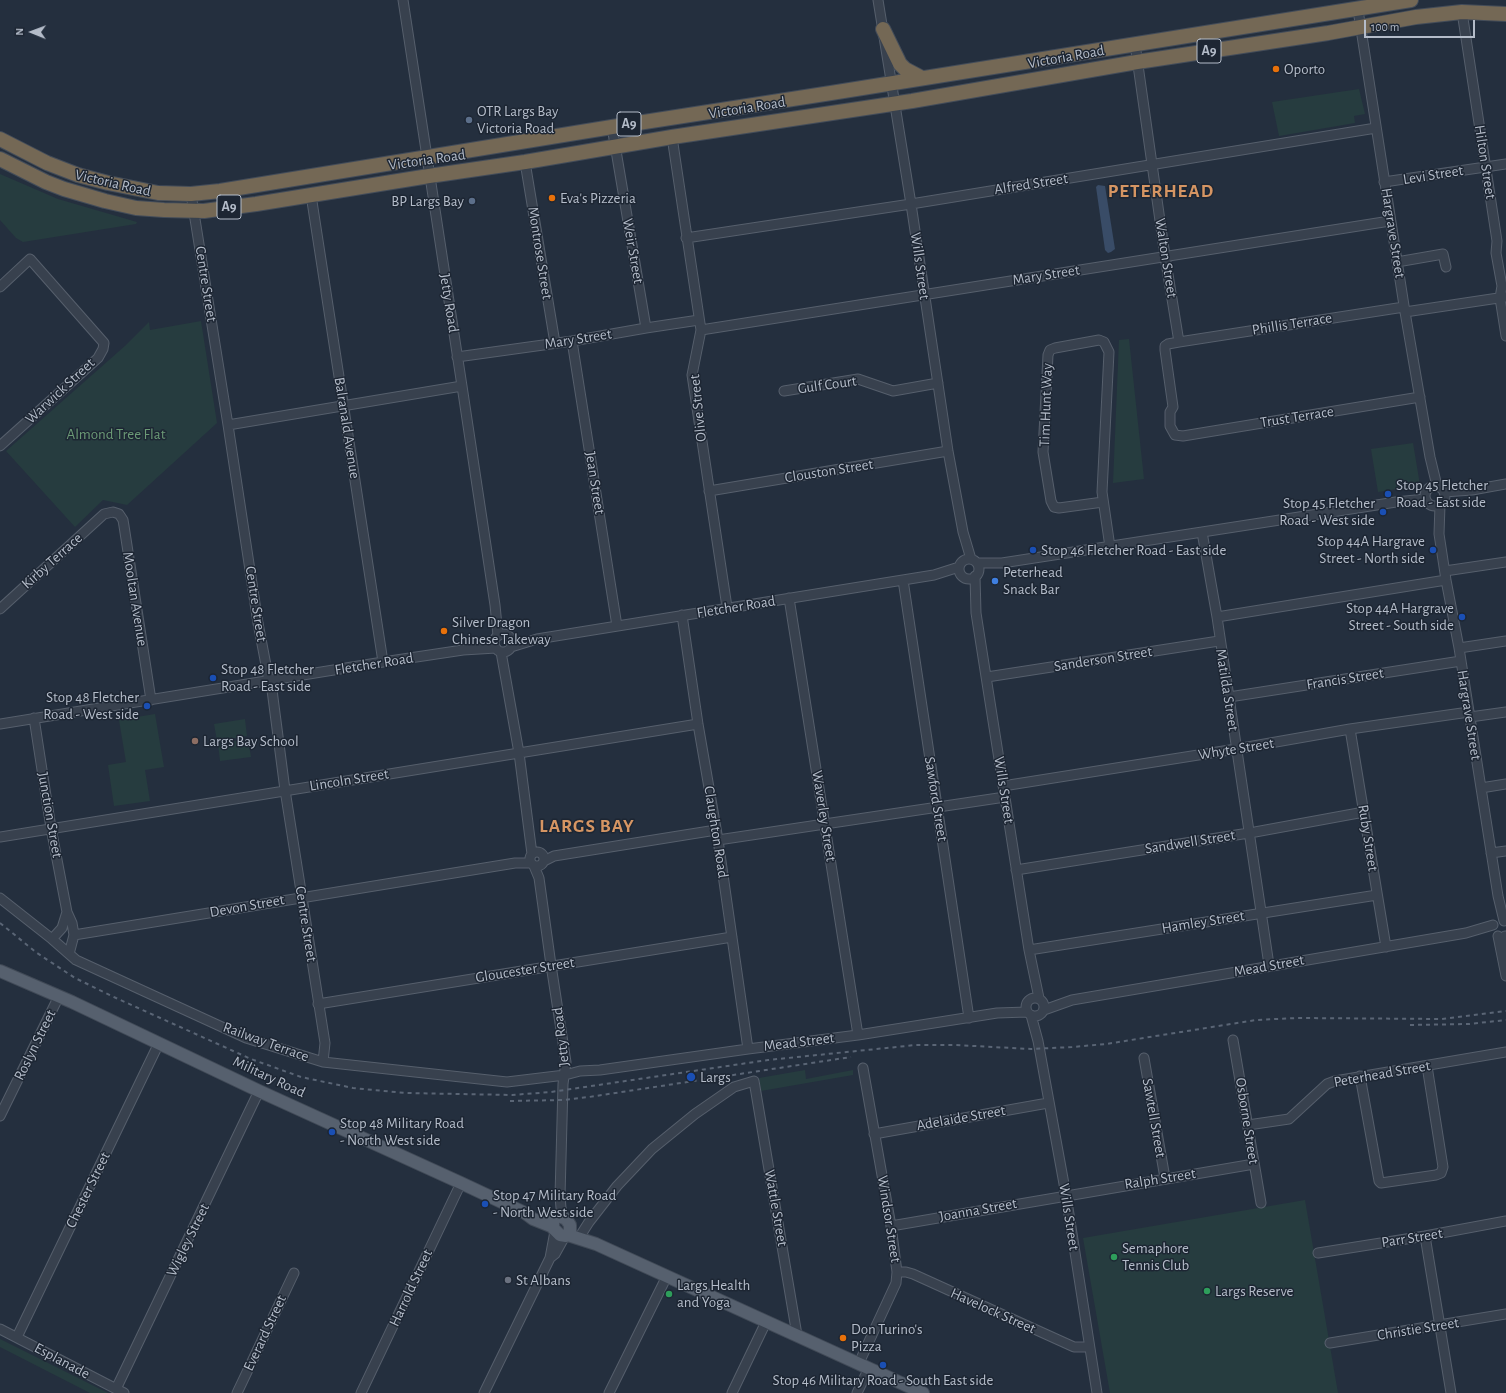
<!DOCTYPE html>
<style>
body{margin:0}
#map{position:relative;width:1506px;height:1393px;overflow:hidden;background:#242f3e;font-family:"Alegreya Sans",sans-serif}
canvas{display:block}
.north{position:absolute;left:12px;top:12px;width:40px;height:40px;-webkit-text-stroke:3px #1d2633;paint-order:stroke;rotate:271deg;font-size:11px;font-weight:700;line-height:16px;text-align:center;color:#b4bcc9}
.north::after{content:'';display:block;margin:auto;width:14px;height:18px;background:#b4bcc9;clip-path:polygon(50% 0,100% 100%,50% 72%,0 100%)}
.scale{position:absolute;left:1364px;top:20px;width:111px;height:18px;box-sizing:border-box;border:2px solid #b4bcc9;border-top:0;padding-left:5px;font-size:12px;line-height:14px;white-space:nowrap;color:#b4bcc9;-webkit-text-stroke:3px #1d2633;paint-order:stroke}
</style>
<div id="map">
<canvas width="1506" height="1393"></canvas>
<div class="north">N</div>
<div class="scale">100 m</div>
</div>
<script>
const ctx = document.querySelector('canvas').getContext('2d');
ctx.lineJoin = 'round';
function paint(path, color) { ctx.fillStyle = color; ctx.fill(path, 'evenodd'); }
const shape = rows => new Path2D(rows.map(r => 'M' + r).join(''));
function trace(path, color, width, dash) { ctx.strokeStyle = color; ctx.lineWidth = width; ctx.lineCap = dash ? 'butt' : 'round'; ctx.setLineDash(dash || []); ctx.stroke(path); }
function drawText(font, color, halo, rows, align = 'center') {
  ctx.font = font + ' "Alegreya Sans",sans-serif'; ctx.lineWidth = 3; ctx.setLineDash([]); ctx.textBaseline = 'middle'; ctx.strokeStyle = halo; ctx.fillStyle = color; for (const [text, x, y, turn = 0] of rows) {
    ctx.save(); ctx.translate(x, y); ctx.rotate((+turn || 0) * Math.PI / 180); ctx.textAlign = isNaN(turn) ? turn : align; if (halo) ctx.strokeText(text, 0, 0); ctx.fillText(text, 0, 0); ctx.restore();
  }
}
const green = shape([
 [1359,89,1365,114,1354,116,1355,123,1279,136,1272,102],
 [0,174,58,199,137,222,136,224,23,242,16,238,0,220],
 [201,321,217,423,127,505,103,500,75,527,6,451,126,345,149,322,150,330],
 [1129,339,1144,479,1113,483,1119,340],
 [1413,443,1420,485,1378,492,1371,449],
 [155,714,164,767,145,770,150,801,114,806,108,765,126,762,119,720],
 [245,719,247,736,217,741,214,724],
 [248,739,251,757,220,761,218,744],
 [805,1070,806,1079,853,1070,853,1075,761,1091,759,1078],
 [1305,1200,1338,1393,1110,1393,1083,1238],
 [0,1339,108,1393,90,1393,0,1347]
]);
const water = shape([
 [1098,185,1105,186,1115,249,1111,252,1108,253,1105,250,1096,187]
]);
const minor = shape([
 [403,0,462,386,495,605,498,636],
 [878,0,911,204,948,451,963,532,971,559],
 [1358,10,1405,312,1430,457,1437,486],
 [1462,12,1497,241,1496,253,1502,286,1500,298,1506,336],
 [1135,44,1165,256,1179,342,1168,344,1165,346,1165,350,1173,407,1170,412,1170,426,1175,435,1183,436,1420,397],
 [612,127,646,328],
 [672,137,701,330,692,375,727,607],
 [525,162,555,343],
 [1384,182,1506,164],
 [191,194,228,425,258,623,269,681,272,690,285,790,325,1043,323,1062],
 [311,195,383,662],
 [686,238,911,204,1376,128],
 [1397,262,1443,254,1446,267],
 [0,287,30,259,104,343,103,349,98,358,0,446],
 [1405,312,1505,297],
 [701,330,1390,221],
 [572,341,617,626],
 [1179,342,1404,307],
 [457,357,572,341,646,328,699,320],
 [784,391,858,379,893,391,938,383],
 [228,425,462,386],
 '1425 496a10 10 0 1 1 20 0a10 10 0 1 1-20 0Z',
 [709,491,948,451],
 [1444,492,1472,490,1506,484],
 [1103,502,1059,508,1054,507,1051,501,1043,452,1048,355,1050,350,1055,348,1099,340,1104,342,1109,352,1102,492,1110,547],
 [1440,505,1439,534,1446,580,1459,648,1498,896,1504,921],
 [1202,532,1217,617,1269,965],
 '959 569a10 10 0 1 1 20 0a10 10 0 1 1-20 0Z',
 [977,563,1002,563,1396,502,1425,499],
 [1445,571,1506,562],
 [975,576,976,613,1029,950,1039,998],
 [903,580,969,1018],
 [789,598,858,1035],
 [0,609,104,514,113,512,119,514,123,520,124,526,151,700],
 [682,615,698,724,718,840,748,1049],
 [1217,617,1446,580],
 '494 643a9 9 0 1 1 18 0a9 9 0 1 1-18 0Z',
 [511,647,537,639,934,575,959,567],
 [1459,648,1506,641],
 [501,652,519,753,532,854],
 [987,677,1219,641],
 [1229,697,1461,661],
 [1470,717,1506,712],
 [34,718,51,828,67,912,72,923,74,935,69,954],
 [0,724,383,662,463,650,496,648],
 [1350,729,1386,947],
 [1003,786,1236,749,1350,729,1469,712],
 [1481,788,1506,784],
 [0,837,698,724],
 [718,840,1005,797],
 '530 859a7 7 0 1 1 14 0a7 7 0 1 1-14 0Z',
 [1491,853,1506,851],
 [544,861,554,856,716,830],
 [534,866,539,878,551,965,566,1062,563,1084,560,1196,561,1208,564,1217],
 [1016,870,1255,832,1364,812],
 [0,898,52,939,76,960,246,1038,323,1062,507,1082,565,1075,580,1071,600,1070,748,1049,858,1035,997,1013,1027,1012],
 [74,935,515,863,531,863],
 [1498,936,1506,976],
 [1505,936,1505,952],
 [52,939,62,928,67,912],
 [1029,950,1377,895],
 '1026 1007a9 9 0 1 1 18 0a9 9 0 1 1-18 0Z',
 [318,1004,732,937],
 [1044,1010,1072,1000,1466,933,1493,925],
 [1031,1015,1038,1041,1066,1195,1097,1393],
 [1233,1040,1261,1203],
 [1144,1058,1165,1178],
 [1360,1076,1379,1181,1381,1183,1436,1175,1441,1173,1443,1167,1427,1066],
 [0,1116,59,996],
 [1248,1125,1289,1119,1327,1084,1335,1081,1506,1052],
 [874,1134,1048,1103],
 [891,1226,1254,1164],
 [582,1233,589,1222,617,1186,652,1149,695,1114,734,1087,754,1081,797,1335],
 [1425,1236,1451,1393],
 [1318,1253,1425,1236,1506,1221],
 [550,1258,555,1254,565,1236],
 [897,1272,906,1272,913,1274,1074,1347,1089,1347],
 [0,1329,124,1393],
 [17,1337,159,1043],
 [1330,1343,1506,1314],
 [859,1363,896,1283,897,1272,891,1226,863,1068],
 [116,1389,259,1091],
 [237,1393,294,1273],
 [361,1393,461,1183],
 [484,1393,550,1258,555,1231],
 [609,1393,667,1276],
 [732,1393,766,1322],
 [857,1393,869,1368]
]);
const major = shape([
 [0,971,72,1002,259,1091,461,1183,525,1213,533,1219,553,1227],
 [558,1216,566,1219,570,1225,570,1232,566,1236,560,1235,553,1228,553,1219,558,1216],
 [568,1235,596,1244,923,1393]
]);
const highway = shape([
 [883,29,900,64,905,69,922,78],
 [0,139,47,163,78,175,108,183,158,193,191,194,220,191,612,127,831,93,1411,0],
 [0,159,46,182,64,189,105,201,136,208,164,210,204,211,256,204,429,176,525,162,672,137,912,101,1137,62,1328,33,1416,17,1462,12,1506,14]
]);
const rail = shape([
 [0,923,37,953,75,978,116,998,251,1059,301,1077,353,1088,405,1093,512,1095,551,1092,768,1060,916,1045,955,1045,1031,1049,1072,1047,1106,1044,1256,1020,1297,1018,1442,1019,1506,1011],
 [1410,1025,1469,1024,1506,1020],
 [510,1101,563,1100,589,1097,851,1057]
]);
const markers = [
 [1276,69,4,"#e8710a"],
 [469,120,4,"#5c6f8a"],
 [552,198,4,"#e8710a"],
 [472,201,4,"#5c6f8a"],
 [1388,494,4,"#1a4fb4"],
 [1383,512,4,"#1a4fb4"],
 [1033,550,4,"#1a4fb4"],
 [1433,550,4,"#1a4fb4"],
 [995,581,4,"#3f7fe0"],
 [1462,617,4,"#1a4fb4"],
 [444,631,4,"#e8710a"],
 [213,678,4,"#1a4fb4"],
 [147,706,4,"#1a4fb4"],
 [195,741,4,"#8d6e63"],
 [691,1077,5,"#1a4fb4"],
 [332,1132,4,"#1a4fb4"],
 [485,1204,4,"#1a4fb4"],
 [1114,1257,4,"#2e9e5b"],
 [508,1280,4,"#6b7280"],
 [1207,1291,4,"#2e9e5b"],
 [669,1294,4,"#2e9e5b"],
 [843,1338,4,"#e8710a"],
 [883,1365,4,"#1a4fb4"]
];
const shields = [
 [1209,51,24],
 [629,124,24],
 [229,207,24]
];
const shieldNames = [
 ["A9",1209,51],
 ["A9",629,124],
 ["A9",229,207]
];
const streetNames = [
 ["Victoria Road",1066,57,-10],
 ["Victoria Road",747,108,-9],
 ["Victoria Road",427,160,-8],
 ["Hilton Street",1485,162,81],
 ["Levi Street",1433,175,-9],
 ["Victoria Road",113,183,13],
 ["Alfred Street",1031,184,-9],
 ["Hargrave Street",1393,233,81],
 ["Weir Street",633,251,80],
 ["Montrose Street",540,253,81],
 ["Walton Street",1166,258,81],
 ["Wills Street",920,266,82],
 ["Mary Street",1046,275,-9],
 ["Centre Street",206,284,81],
 ["Jetty Road",449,303,81],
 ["Phillis Terrace",1292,324,-9],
 ["Mary Street",578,339,-9],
 ["Gulf Court",827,385,-8],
 ["Warwick Street",60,391,-43],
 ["Tim Hunt Way",1046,405,-88],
 ["Olive Street",698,408,-96],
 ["Trust Terrace",1297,417,-9],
 ["Balranald Avenue",347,428,81],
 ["Clouston Street",829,471,-9],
 ["Jean Street",595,483,81],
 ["Kirby Terrace",52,561,-42],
 ["Mooltan Avenue",135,599,81],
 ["Centre Street",256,604,81],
 ["Fletcher Road",736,607,-9],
 ["Sanderson Street",1103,659,-9],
 ["Fletcher Road",374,664,-9],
 ["Francis Street",1345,679,-9],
 ["Matilda Street",1227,690,81],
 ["Hargrave Street",1469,715,81],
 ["Whyte Street",1236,749,-9],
 ["Lincoln Street",349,780,-9],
 ["Wills Street",1004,790,81],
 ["Sawford Street",936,799,81],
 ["Junction Street",50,815,80],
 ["Waverley Street",824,816,81],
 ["Claughton Road",716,832,81],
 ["Ruby Street",1368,838,81],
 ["Sandwell Street",1190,842,-9],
 ["Devon Street",247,906,-10],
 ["Hamley Street",1203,922,-9],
 ["Centre Street",306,924,81],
 ["Mead Street",1269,966,-10],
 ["Gloucester Street",525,970,-9],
 ["Jetty Road",561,1037,-97],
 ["Railway Terrace",266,1042,20],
 ["Mead Street",799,1042,-7],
 ["Roslyn Street",35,1045,-64],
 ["Peterhead Street",1382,1074,-10],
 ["Military Road",269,1077,25],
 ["Adelaide Street",961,1118,-10],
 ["Sawtell Street",1154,1118,80],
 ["Osborne Street",1247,1121,81],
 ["Ralph Street",1160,1179,-9],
 ["Chester Street",88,1190,-64],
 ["Wattle Street",776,1208,80],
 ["Joanna Street",978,1210,-10],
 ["Wills Street",1069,1217,81],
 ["Windsor Street",889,1219,81],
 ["Parr Street",1412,1238,-9],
 ["Wigley Street",188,1240,-64],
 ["Harrold Street",411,1288,-65],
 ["Havelock Street",993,1311,24],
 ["Christie Street",1418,1329,-9],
 ["Everard Street",265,1333,-65],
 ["Esplanade",62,1361,28]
];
const poiNames = [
 ["Oporto",1284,69],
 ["OTR Largs Bay",477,111],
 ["Victoria Road",477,128],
 ["Eva's Pizzeria",560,198],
 ["BP Largs Bay",464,201,"right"],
 ["Stop 45 Fletcher",1396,485],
 ["Road - East side",1396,502],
 ["Stop 45 Fletcher",1375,503,"right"],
 ["Road - West side",1375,520,"right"],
 ["Stop 44A Hargrave",1425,541,"right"],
 ["Street - North side",1425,558,"right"],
 ["Stop 46 Fletcher Road - East side",1041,550],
 ["Peterhead",1003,572],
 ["Snack Bar",1003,589],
 ["Stop 44A Hargrave",1454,608,"right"],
 ["Street - South side",1454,625,"right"],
 ["Silver Dragon",452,622],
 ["Chinese Takeway",452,639],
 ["Stop 48 Fletcher",221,669],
 ["Road - East side",221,686],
 ["Stop 48 Fletcher",139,697,"right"],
 ["Road - West side",139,714,"right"],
 ["Largs Bay School",203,741],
 ["Largs",700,1077],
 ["Stop 48 Military Road",340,1123],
 ["- North West side",340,1140],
 ["Stop 47 Military Road",493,1195],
 ["- North West side",493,1212],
 ["Semaphore",1122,1248],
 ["Tennis Club",1122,1265],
 ["St Albans",516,1280],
 ["Largs Health",677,1285],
 ["and Yoga",677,1302],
 ["Largs Reserve",1215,1291],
 ["Don Turino's",851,1329],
 ["Pizza",851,1346],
 ["Stop 46 Military Road - South East side",883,1380,"center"]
];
const parkNames = [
 ["Almond Tree Flat",116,434]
];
const districtNames = [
 ["PETERHEAD",1161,191],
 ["LARGS BAY",587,826]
];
paint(green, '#263c3f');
paint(water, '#394c67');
trace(minor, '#565f6c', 11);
trace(major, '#414a57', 14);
trace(highway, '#434c59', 16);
trace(minor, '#38414e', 9);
trace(major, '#56606e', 12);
trace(highway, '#746855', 14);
trace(rail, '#5a6575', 2, [4, 4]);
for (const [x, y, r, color] of markers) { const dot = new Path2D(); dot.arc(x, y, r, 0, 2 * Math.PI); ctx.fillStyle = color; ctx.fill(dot); trace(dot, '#1d2633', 1.5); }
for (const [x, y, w] of shields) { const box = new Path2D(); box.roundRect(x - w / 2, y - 12, w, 24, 3); ctx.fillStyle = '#1d2633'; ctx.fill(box); trace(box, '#b4bcc9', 1); }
drawText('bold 14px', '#b4bcc9', null, shieldNames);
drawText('15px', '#b4bcc9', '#1d2633', streetNames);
drawText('15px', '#b4bcc9', '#1d2633', poiNames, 'left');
drawText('15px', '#6b9a76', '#1d2633', parkNames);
ctx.letterSpacing = '1px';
drawText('bold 19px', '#d59563', '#1d2633', districtNames);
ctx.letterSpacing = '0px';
</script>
